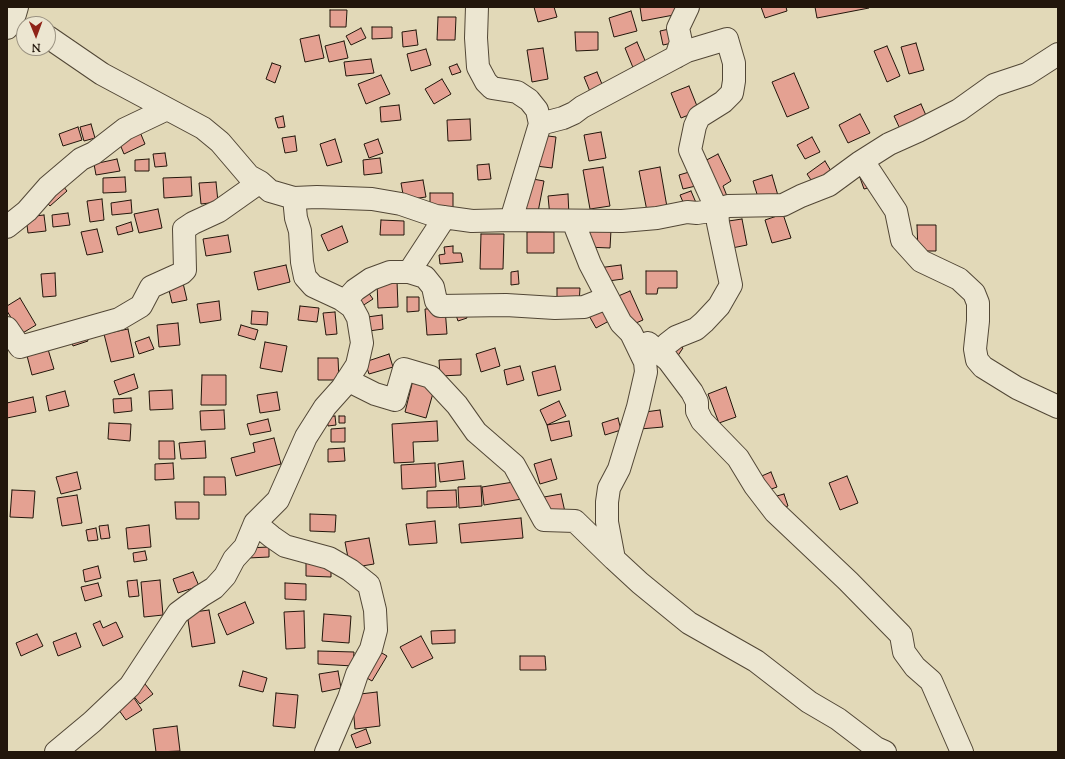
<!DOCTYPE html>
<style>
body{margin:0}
#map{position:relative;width:1065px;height:759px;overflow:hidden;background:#e2d9b8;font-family:"Sorts Mill Goudy",serif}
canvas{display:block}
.frame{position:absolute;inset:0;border:8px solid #22160b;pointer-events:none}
.north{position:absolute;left:16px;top:16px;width:40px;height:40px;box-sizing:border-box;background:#ece6d1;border:1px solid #9b9382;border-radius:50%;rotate:179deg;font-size:11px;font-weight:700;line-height:16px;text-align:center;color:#22160b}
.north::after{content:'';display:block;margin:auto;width:14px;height:18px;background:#8f2418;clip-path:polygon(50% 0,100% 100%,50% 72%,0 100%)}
</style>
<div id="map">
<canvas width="1065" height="759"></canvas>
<div class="frame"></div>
<div class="north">N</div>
</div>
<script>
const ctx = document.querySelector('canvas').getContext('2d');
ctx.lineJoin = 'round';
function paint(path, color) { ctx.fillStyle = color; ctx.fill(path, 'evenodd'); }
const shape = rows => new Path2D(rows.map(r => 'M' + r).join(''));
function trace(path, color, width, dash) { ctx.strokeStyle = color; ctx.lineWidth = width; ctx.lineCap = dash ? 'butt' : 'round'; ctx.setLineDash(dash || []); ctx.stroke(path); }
const building = shape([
 [534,7,554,7,557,17,538,22,534,7],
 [640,7,678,7,679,14,642,21,640,7],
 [761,7,786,7,787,11,765,18,761,7],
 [815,7,869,7,869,8,817,18,815,7],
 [330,10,347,10,346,27,330,27,330,10],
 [631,11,637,31,614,37,609,18,631,11],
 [438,17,456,17,455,40,437,40,438,17],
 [372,27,392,27,392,38,372,39,372,27],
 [361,28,366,38,351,45,346,36,361,28],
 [674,28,677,42,663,45,660,31,674,28],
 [416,30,418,45,403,47,402,32,416,30],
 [575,32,598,32,598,50,576,51,575,32],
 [319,35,324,58,305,62,300,39,319,35],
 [344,41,348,58,329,62,325,46,344,41],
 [637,42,647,65,634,70,625,48,637,42],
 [916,43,924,70,909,74,901,47,916,43],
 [887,46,900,76,887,82,874,51,887,46],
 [543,48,548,79,532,82,527,50,543,48],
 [426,49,431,65,411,71,407,54,426,49],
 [371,59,374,73,346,76,344,62,371,59],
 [272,63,281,66,275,83,266,79,272,63],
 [457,64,461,72,452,75,449,67,457,64],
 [597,72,604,89,591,94,584,77,597,72],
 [794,73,809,108,787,117,772,82,794,73],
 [381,75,390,94,366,104,358,84,381,75],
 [442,79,451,94,434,104,425,89,442,79],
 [689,86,699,111,681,118,671,93,689,86],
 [921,104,928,120,901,131,894,116,921,104],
 [399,105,401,120,381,122,380,107,399,105],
 [860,114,870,133,848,143,839,125,860,114],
 [283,116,285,127,278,128,275,118,283,116],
 [470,119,471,140,448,141,447,120,470,119],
 [91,124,95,138,84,141,80,127,91,124],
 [78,127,82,140,63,146,59,134,78,127],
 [140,132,145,144,124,154,119,142,140,132],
 [601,132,606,158,589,161,584,135,601,132],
 [540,135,556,137,552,168,536,166,540,135],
 [295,136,297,151,285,153,282,138,295,136],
 [812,137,820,152,805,159,797,145,812,137],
 [335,139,342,162,327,166,320,144,335,139],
 [378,139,383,153,369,158,364,144,378,139],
 [165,153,167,166,155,167,153,154,165,153],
 [718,154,731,181,723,186,727,196,717,201,699,164,718,154],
 [380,158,382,173,364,175,363,160,380,158],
 [117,159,120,171,96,175,94,164,117,159],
 [149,159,149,171,135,171,135,160,149,159],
 [825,161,831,171,813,183,807,174,825,161],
 [489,164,491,179,478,180,477,165,489,164],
 [603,167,610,206,590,209,583,170,603,167],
 [660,167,667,207,647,211,639,171,660,167],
 [696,170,700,185,683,189,679,175,696,170],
 [858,172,872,187,864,189,858,172],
 [772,175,779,199,760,204,753,181,772,175],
 [125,177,126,192,103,193,103,178,125,177],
 [191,177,192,196,164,198,163,178,191,177],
 [527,178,544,181,537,217,520,213,527,178],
 [423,180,426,197,404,200,401,183,423,180],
 [60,182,67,191,50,206,42,197,60,182],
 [216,182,218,202,201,204,199,183,216,182],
 [691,191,697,205,686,209,680,195,691,191],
 [430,193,453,193,453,209,430,209,430,193],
 [568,194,569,216,550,217,548,196,568,194],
 [102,199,104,220,90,222,87,201,102,199],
 [131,200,132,213,112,215,111,203,131,200],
 [158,209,162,228,139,233,134,214,158,209],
 [68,213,70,225,53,227,52,215,68,213],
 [783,214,791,238,772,243,765,220,783,214],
 [44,215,46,231,28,233,26,217,44,215],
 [742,219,747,245,727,249,722,222,742,219],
 [381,220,404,221,404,235,380,235,381,220],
 [131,222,133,231,118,235,116,227,131,222],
 [917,225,936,225,936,251,918,251,917,225],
 [342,226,348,242,328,251,321,235,342,226],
 [97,229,103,252,87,255,81,232,97,229],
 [587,229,611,230,610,248,586,247,587,229],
 [527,232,554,232,554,253,527,253,527,232],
 [481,234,504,234,503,269,480,269,481,234],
 [228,235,231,252,206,256,203,239,228,235],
 [453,246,453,253,461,253,463,262,440,264,439,255,445,254,444,247,453,246],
 [286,265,290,282,258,290,254,272,286,265],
 [621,265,623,279,601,282,598,268,621,265],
 [518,271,519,284,511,285,511,272,518,271],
 [646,271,677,271,677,288,658,288,657,294,646,294,646,271],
 [55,273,56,296,43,297,41,274,55,273],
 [397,281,398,307,378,308,377,282,397,281],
 [183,283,187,300,172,303,168,286,183,283],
 [365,288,373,299,356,310,365,288],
 [557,288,580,288,579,304,557,304,557,288],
 [630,291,643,320,629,326,616,297,630,291],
 [407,297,419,297,419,311,407,312,407,297],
 [20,298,36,325,21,334,7,311,7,306,20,298],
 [219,301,221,320,200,323,197,304,219,301],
 [300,306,319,308,317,322,298,320,300,306],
 [601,306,609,321,596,328,588,314,601,306],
 [445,308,447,334,427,335,425,309,445,308],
 [464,309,467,318,458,321,455,312,464,309],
 [252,311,268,312,267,325,251,324,252,311],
 [335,312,337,334,326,335,323,313,335,312],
 [382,315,383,329,362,332,360,318,382,315],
 [178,323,180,345,159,347,157,325,178,323],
 [241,325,258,330,255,340,238,335,241,325],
 [128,329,134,357,111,362,104,334,128,329],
 [85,335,88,341,73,346,71,339,85,335],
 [149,337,154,349,139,354,135,342,149,337],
 [674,341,683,348,675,360,674,341],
 [265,342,287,346,282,372,260,368,265,342],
 [47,346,54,369,32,375,26,352,47,346],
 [495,348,500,366,481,372,476,354,495,348],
 [389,354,393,367,369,374,365,362,389,354],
 [318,358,338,358,339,380,318,380,318,358],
 [461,359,461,375,440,376,439,360,461,359],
 [520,366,524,380,507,385,504,370,520,366],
 [555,366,561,390,538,396,532,372,555,366],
 [134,374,138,388,119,395,114,381,134,374],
 [202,375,226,375,226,405,201,405,202,375],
 [413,380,435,386,426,418,405,412,413,380],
 [726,387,736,417,719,423,708,394,726,387],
 [172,390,173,409,150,410,149,391,172,390],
 [65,391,69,406,49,411,46,396,65,391],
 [277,392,280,410,260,413,257,395,277,392],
 [33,397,36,412,7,418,7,403,33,397],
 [131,398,132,411,114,413,113,399,131,398],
 [559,401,566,416,547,425,540,410,559,401],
 [224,410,225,429,201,430,200,411,224,410],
 [660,410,663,427,640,429,638,413,660,410],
 [335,416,336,425,328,426,327,417,335,416],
 [339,416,345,416,345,423,339,423,339,416],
 [618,418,621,430,605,435,602,423,618,418],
 [268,419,271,431,250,435,247,424,268,419],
 [437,421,438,441,413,442,414,462,394,463,392,424,437,421],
 [569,421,572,436,551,441,547,425,569,421],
 [109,423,131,424,130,441,108,439,109,423],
 [345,428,345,442,331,442,331,429,345,428],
 [274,438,281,464,236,476,231,458,255,452,253,443,274,438],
 [159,441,174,441,175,459,159,459,159,441],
 [205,441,206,458,181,459,179,443,205,441],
 [344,448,345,461,328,462,328,449,344,448],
 [551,459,557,479,540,484,534,464,551,459],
 [463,461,465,479,440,482,438,464,463,461],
 [173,463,174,479,155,480,155,464,173,463],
 [435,463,436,487,402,489,401,465,435,463],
 [77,472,81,489,61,494,56,477,77,472],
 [771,472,777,487,763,492,757,478,771,472],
 [847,476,858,503,840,510,829,483,847,476],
 [204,477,225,477,226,495,204,495,204,477],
 [520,481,522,499,484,505,482,487,520,481],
 [481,486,482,506,459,508,458,487,481,486],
 [12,490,35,491,33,518,10,517,12,490],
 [456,490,457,507,427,508,427,491,456,490],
 [561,494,565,512,548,515,544,497,561,494],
 [784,494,788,506,777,510,773,497,784,494],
 [77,495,82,523,62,526,57,498,77,495],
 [175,502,199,502,199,519,176,519,175,502],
 [310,514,336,515,335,532,310,531,310,514],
 [521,518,523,538,461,543,459,524,521,518],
 [435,521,437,543,409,545,406,524,435,521],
 [108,525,110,538,101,539,99,526,108,525],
 [149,525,151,547,128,549,126,528,149,525],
 [96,528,98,540,88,541,86,530,96,528],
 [369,538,374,564,350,568,345,542,369,538],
 [269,547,269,557,248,558,247,548,269,547],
 [145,551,147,560,134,562,133,553,145,551],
 [306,563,331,564,331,577,306,576,306,563],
 [98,566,101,578,85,582,83,570,98,566],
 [193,572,199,586,178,593,173,579,193,572],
 [137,580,139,596,129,597,127,581,137,580],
 [160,580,163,615,144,617,141,582,160,580],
 [98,583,102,596,85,601,81,587,98,583],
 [285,583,306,584,306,600,285,599,285,583],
 [245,602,254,623,227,635,218,614,245,602],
 [209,610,215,643,192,647,187,613,209,610],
 [304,611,305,648,286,649,284,612,304,611],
 [324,614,351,616,349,643,322,641,324,614],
 [100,621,103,628,116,622,123,637,103,646,93,624,100,621],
 [455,630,455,643,432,644,431,631,455,630],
 [76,633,81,647,58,656,53,642,76,633],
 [37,634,43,646,21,656,16,643,37,634],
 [421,636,433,658,412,668,400,647,421,636],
 [375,649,387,656,372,681,360,674,375,649],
 [318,651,354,652,353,666,318,664,318,651],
 [520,656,545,656,546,670,520,670,520,656],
 [243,671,267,678,263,692,239,686,243,671],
 [338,671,341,688,322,692,319,674,338,671],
 [145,684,153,694,140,704,132,694,145,684],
 [377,692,380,726,355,729,352,695,377,692],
 [276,693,298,695,295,728,273,726,276,693],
 [132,695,142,710,126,720,116,706,132,695],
 [177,726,180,751,156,752,153,729,177,726],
 [366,729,371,743,356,748,351,735,366,729]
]);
const minor = shape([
 [477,7,476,38,478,67,486,82,492,88,517,92,529,100,537,110,540,124,511,220],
 [7,28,15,14,17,7],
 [48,37,102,74,203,128,220,142,249,176,260,182,270,191,294,198,317,197,372,199,401,204,436,216,472,221,511,220,622,221,657,218,687,212,697,213,717,210,728,206,783,205,801,196,829,185,859,163,889,144,918,131,959,110,994,85,1027,74,1058,54],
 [676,57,681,42,678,28,688,7],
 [540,124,563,118,574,113,582,107,687,51,727,39,734,63,734,81,732,93,723,102,699,117,695,126,690,150,717,210,718,223,731,285,719,306,704,322,696,329,676,337,667,344,659,353],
 [863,161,896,211,902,240,921,261,959,279,974,293,978,303,978,321,975,349,977,360,983,367,1017,388,1058,407],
 [573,221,590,264,621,323,631,333,645,362,646,372,638,407,619,469,609,488,607,502,607,522,614,559,640,583,689,623,756,661,809,702,838,719,876,748,885,752],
 [7,227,27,211,48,187,81,159,94,153,125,129,167,109],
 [409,272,445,217],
 [345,301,355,290,371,279,390,272,409,272,425,277,433,287,436,301,440,306,506,305,555,308,584,307,607,298],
 [7,328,20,347,119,319,141,306,151,287,182,273,185,270,184,229,193,223,219,211,260,182],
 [648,343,668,360,692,392,697,402,697,411,702,421,738,458,755,486,775,512,848,581,901,635,904,652,915,667,931,681,962,752],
 [347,380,375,394,395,400,404,369,431,377,457,405,476,432,514,465,544,520,575,521,614,559],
 [255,523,272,537,285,546,329,558,350,570,369,585,375,610,376,630,371,649,357,674,349,698,326,752],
 [56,752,92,722,130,686,178,613,201,596,214,588,225,576,234,559,245,547,255,523,278,500,306,437,325,407,342,388,357,365,362,343,358,318,352,307,341,299,313,286,305,277,302,262,300,231,296,218,294,198]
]);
paint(building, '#e4a192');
trace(building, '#22160b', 1);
trace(minor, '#524736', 24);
trace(minor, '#ece6d1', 22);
</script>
